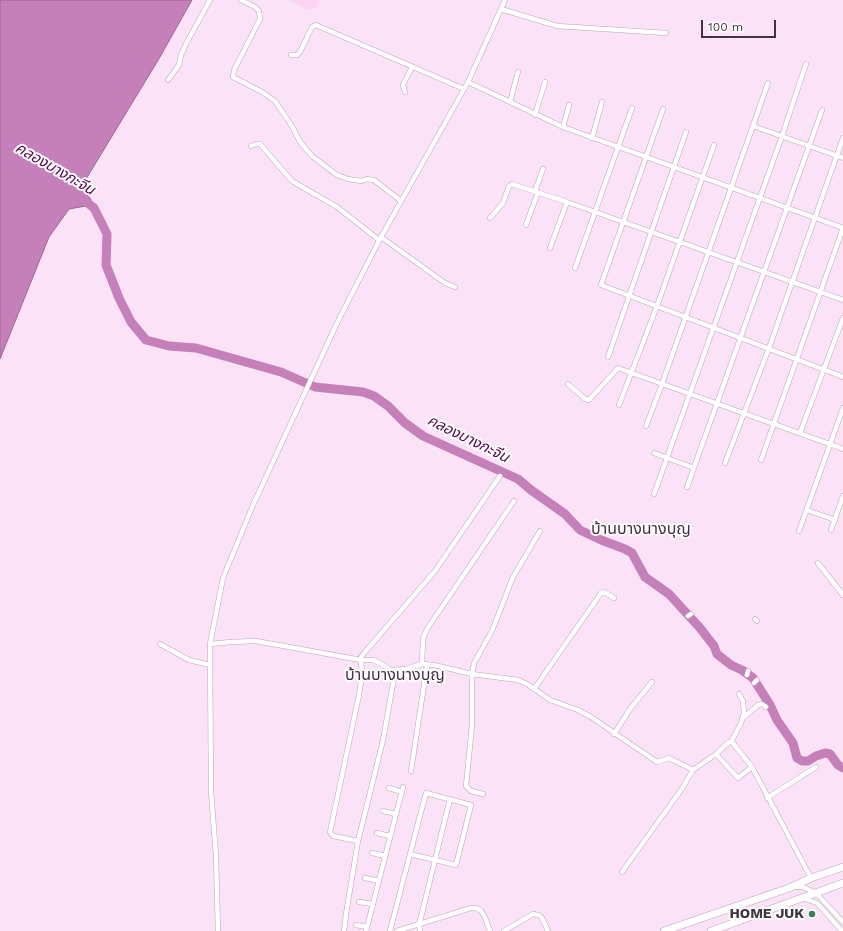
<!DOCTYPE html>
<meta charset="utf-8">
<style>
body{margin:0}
#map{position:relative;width:843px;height:931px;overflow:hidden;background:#fbe2f6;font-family:"Work Sans",sans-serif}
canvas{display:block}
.scale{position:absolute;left:701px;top:20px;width:75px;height:18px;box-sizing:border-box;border:2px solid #40343e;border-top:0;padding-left:5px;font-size:12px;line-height:14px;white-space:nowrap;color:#40343e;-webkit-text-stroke:3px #fff;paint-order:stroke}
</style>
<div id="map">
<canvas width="843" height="931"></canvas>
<div class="scale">100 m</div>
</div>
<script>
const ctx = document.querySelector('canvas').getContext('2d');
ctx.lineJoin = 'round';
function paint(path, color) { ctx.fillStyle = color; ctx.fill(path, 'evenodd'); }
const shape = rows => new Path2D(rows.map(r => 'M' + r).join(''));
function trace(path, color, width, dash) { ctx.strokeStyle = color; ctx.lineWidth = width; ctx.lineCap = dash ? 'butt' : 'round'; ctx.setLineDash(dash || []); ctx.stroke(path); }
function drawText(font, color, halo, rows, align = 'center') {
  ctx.font = font + ' "Work Sans","Noto Sans Thai",sans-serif'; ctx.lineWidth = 4; ctx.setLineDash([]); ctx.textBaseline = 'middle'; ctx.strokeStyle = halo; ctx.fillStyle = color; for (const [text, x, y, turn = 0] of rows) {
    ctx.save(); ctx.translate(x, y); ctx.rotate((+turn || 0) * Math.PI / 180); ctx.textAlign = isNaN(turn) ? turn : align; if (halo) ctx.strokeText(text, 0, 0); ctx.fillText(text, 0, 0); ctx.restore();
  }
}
const built = shape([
 [289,0,321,0,315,9,307,9]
]);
const water = shape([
 [0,0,192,0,160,57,83,184,91,200,86,206,69,209,49,237,0,359,0,0]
]);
const river = shape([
 [79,196,94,208,107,234,106,265,119,298,131,322,146,340,169,346,196,348,281,372,315,387,363,392,374,396,388,406,405,423,423,436,518,479,531,490,565,514,580,530,601,540,625,549,632,553,645,577,669,594,700,628,714,646,717,654,731,665,742,670,753,678,770,705,777,720,793,743,797,758,802,761,808,761,816,756,825,753,830,754,838,765,843,768]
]);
const street = shape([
 [241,0,255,7,259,11,260,19,234,70,233,77,262,92,275,101,292,126,300,142,312,156,325,166,337,175,348,179,362,181,367,179,374,180,401,201],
 [501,9,557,26,666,33],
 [291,55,297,55,300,52,312,27,316,25,464,89],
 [168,80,179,65,181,55,186,44,210,0],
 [468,82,563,127,843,228],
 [405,92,403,85,412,67],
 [510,102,518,72],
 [663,109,601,285,843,377],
 [535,115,545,82],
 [753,126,843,158],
 [563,127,569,105],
 [592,138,602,102],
 [251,146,256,144,260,144,292,181,304,188,337,207,379,240],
 [535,191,543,169],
 [490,218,503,203,509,186,512,184,567,202,843,300],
 [526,225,538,192],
 [381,237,445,283,455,287],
 [550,248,567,202],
 [575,268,632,108],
 [608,357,686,132],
 [568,384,585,399,589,400,618,368,843,449],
 [619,405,657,306,714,145],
 [646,426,662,384,768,83],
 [800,433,843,318],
 [654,453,694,468],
 [761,460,843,228],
 [725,463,769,348,843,138],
 [687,487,822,110],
 [654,494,782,136,806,64],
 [807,510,835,520],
 [831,530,843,496],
 [799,531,843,408],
 [818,563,843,595],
 [688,616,691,614],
 [755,619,757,621],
 [160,644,189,660,210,665],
 [210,644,231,642,256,641,361,660,374,660,391,670,406,669,422,664,434,665,472,674,518,680,527,684,550,700,578,710,591,717,657,762,669,758,693,770],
 [359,660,365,652,435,571,500,476],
 [422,664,423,638,427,629,514,501],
 [747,675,748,671],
 [754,683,757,680],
 [534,689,601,593,604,592,614,598],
 [743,718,758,705,762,704,766,707],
 [614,734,630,709,652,682],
 [731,742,741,723,744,713,743,701,739,694],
 [716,754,738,778,752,767],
 [411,771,427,665],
 [389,788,402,792],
 [483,794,471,791,466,786,472,725,472,674,474,663,492,631,513,577,540,531],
 [767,798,816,767],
 [383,811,396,814],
 [377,833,390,836],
 [358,841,333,836,330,832,359,695,362,675,361,660],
 [372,853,385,856],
 [622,872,681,790,693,770,716,754,729,742,732,742,752,767,811,878],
 [365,878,379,881],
 [795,887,803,887,816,893,843,922],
 [803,898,817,903,842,931],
 [359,902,373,904],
 [356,925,367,927],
 [218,931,216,856,211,791,210,644,223,578,253,505,338,321,381,237,468,82,505,0],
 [344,931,346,914,358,841,383,740,394,678,391,670],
 [366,931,403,787],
 [390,931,410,854,426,793,471,805,456,865,410,854],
 [397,931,471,908,476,908,481,911,484,915,490,931],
 [420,931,419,925,450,799],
 [504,931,533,914,539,915,542,918,548,931]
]);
const primary = shape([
 [664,931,789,888,811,878,843,867],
 [711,931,843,883]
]);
const markers = [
 [812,914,4,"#368353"]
];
const poiNames = [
 ["HOME JUK",804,914]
];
const waterNames = [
 ["คลองบางกะจีน",55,169,30],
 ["คลองบางกะจีน",468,439,26]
];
const quarterNames = [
 ["บ้านบางนางบุญ",641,529],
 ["บ้านบางนางบุญ",395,675]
];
paint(built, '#fad4f2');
paint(water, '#c57fb9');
trace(water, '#9d6894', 1);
trace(river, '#c57fb9', 9);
trace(street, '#c0a2ba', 5.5);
trace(primary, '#c0a2ba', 8);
trace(street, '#fff', 4.5);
trace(primary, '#fff', 7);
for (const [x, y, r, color] of markers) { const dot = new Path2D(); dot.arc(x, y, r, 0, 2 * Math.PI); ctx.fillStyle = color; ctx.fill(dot); trace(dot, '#fff', 1.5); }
drawText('bold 14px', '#40343e', '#fff', poiNames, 'right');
drawText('italic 15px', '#5b0253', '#fff', waterNames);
drawText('16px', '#472f43', '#fff', quarterNames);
</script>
